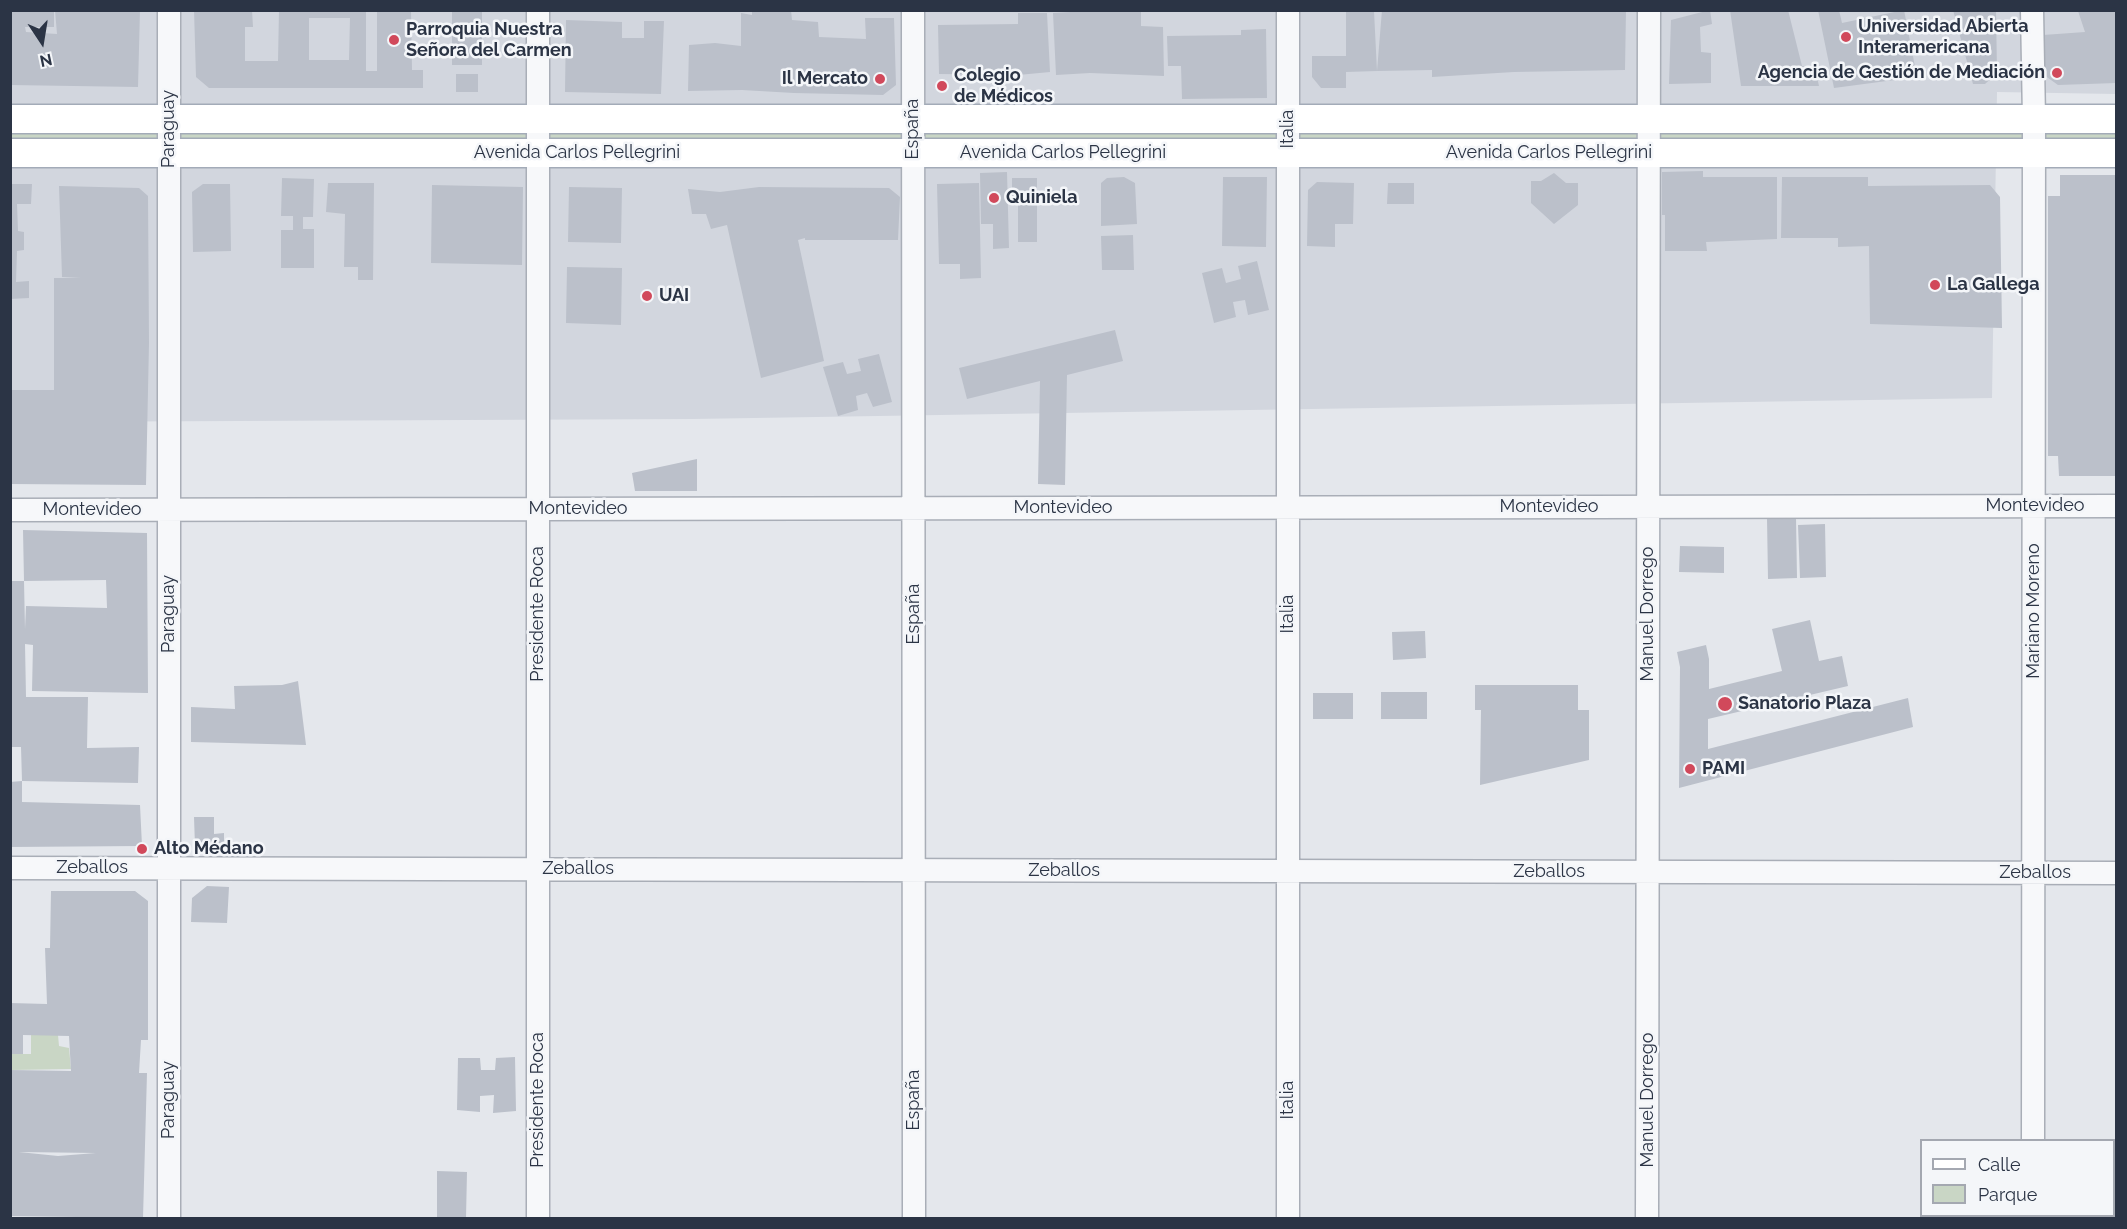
<!DOCTYPE html>
<meta charset="utf-8">
<style>
body{margin:0}
#map{position:relative;width:2127px;height:1229px;overflow:hidden;background:#e4e7ec;font-family:Raleway,sans-serif}
canvas{display:block}
.frame{position:absolute;inset:0;border:12px solid #2b3445;pointer-events:none}
.legend{position:absolute;left:1920px;top:1139px;width:195px;height:78px;box-sizing:border-box;background:#f4f6f9;border:2px solid #a4a8b1;margin:0;padding:8px 10px;list-style:none;font-size:18px;color:#2b3445}
.legend li{display:flex;align-items:center;gap:12px;height:30px}
.legend b{width:30px;border:2px solid #a4a8b1}
.north{position:absolute;left:12px;top:12px;width:60px;height:60px;-webkit-text-stroke:4px #f4f6f9;paint-order:stroke;rotate:168deg;font-size:16px;font-weight:700;line-height:24px;text-align:center;color:#2b3445}
.north::after{content:'';display:block;margin:auto;width:21px;height:27px;background:#2b3445;clip-path:polygon(50% 0,100% 100%,50% 72%,0 100%)}
</style>
<div id="map">
<canvas width="2127" height="1229"></canvas>
<div class="frame"></div>
<ul class="legend">
<li><b style="height:8px;background:#fff"></b>Calle</li>
<li><b style="height:16px;background:#c9d6c5"></b>Parque</li>
</ul>
<div class="north">N</div>
</div>
<script>
const ctx = document.querySelector('canvas').getContext('2d');
ctx.lineJoin = 'round';
function paint(path, color) { ctx.fillStyle = color; ctx.fill(path, 'evenodd'); }
const shape = rows => new Path2D(rows.map(r => 'M' + r).join(''));
function trace(path, color, width, dash) { ctx.strokeStyle = color; ctx.lineWidth = width; ctx.lineCap = dash ? 'butt' : 'round'; ctx.setLineDash(dash || []); ctx.stroke(path); }
function drawText(font, color, halo, rows, align = 'center') {
  ctx.font = font + ' Raleway,sans-serif'; ctx.lineWidth = 5; ctx.setLineDash([]); ctx.textBaseline = 'middle'; ctx.strokeStyle = halo; ctx.fillStyle = color; for (const [text, x, y, turn = 0] of rows) {
    ctx.save(); ctx.translate(x, y); ctx.rotate((+turn || 0) * Math.PI / 180); ctx.textAlign = isNaN(turn) ? turn : align; if (halo) ctx.strokeText(text, 0, 0); ctx.fillText(text, 0, 0); ctx.restore();
  }
}
const built = shape([
 [2116,10,2116,94,1997,92,1992,398,692,419,11,422,10,11]
]);
const green = shape([
 [11,119,2116,119,2116,153,11,153],
 [31,1035,58,1035,59,1046,69,1048,71,1069,11,1070,10,1054,31,1054]
]);
const building = shape([
 [10,10,54,10,54,27,25,27,26,32,57,34,55,10,140,10,138,87,10,85],
 [194,10,252,10,253,27,245,27,245,61,278,61,279,10,366,10,366,71,377,71,377,10,411,10,412,70,423,70,423,88,209,88,196,77],
 [309,18,350,18,349,60,309,60],
 [452,10,482,10,482,65,452,65],
 [752,10,791,10,792,20,818,22,819,37,866,39,865,18,894,18,896,85,883,95,794,93,742,90,688,91,689,45,715,43,741,46,741,13,752,15],
 [1382,10,1626,10,1625,70,1514,72,1432,77,1432,70,1377,71],
 [1710,10,1712,24,1700,27,1701,52,1711,53,1711,83,1669,84,1671,20],
 [1730,10,1788,10,1802,66,1815,68,1819,86,1741,86],
 [1818,10,1839,10,1842,23,1904,10,1917,77,1834,88],
 [1953,10,1996,10,1997,73,1985,84,1973,84],
 [2082,10,2116,10,2116,83,2058,85,2044,75,2043,35,2085,32,2078,11],
 [1088,11,1141,11,1141,26,1163,27,1164,76,1090,73,1056,75,1053,13],
 [1374,11,1377,71,1346,72,1346,88,1321,88,1312,77,1312,56,1346,56,1346,12],
 [1018,13,1047,13,1050,72,1018,75,939,74,938,25,1018,24],
 [566,20,622,22,622,38,644,38,644,21,664,21,661,94,565,92],
 [1266,29,1267,98,1182,99,1181,66,1168,66,1167,36,1241,35,1241,30],
 [456,74,478,74,478,92,456,92],
 [1703,171,1703,177,1777,177,1777,239,1706,242,1707,251,1665,251,1665,215,1662,215,1662,172],
 [1007,172,1009,248,993,249,993,224,981,224,980,173],
 [1554,173,1566,183,1578,183,1578,205,1554,224,1531,203,1531,181,1541,181],
 [2060,175,2116,175,2116,476,2059,476,2058,456,2048,456,2048,196,2060,196],
 [1124,177,1135,183,1137,224,1101,226,1101,183,1107,178],
 [1223,177,1267,177,1266,247,1222,246],
 [1782,177,1868,177,1868,186,1990,185,2000,197,2002,328,1870,324,1869,246,1838,247,1838,238,1781,238],
 [282,178,314,179,313,217,303,217,303,229,314,229,314,268,281,268,281,230,293,230,293,216,281,216],
 [1012,178,1037,178,1037,242,1018,242,1018,205,1012,205],
 [1317,182,1354,183,1353,224,1335,224,1335,247,1307,246,1308,190],
 [328,183,374,183,373,280,358,280,358,267,344,267,345,214,326,212],
 [979,183,981,278,960,279,960,264,939,264,937,184],
 [1388,183,1414,183,1414,204,1387,204],
 [10,184,32,184,31,204,17,204,18,231,24,232,24,250,17,251,16,282,29,281,29,298,10,299],
 [203,184,230,184,231,251,193,252,192,192],
 [432,185,523,187,522,265,431,263],
 [59,186,139,188,148,196,149,343,146,485,10,484,10,390,54,390,54,278,81,278,62,277],
 [569,187,622,188,621,243,568,242],
 [759,187,889,188,900,197,898,240,805,240,805,238,798,240,824,361,761,378,727,225,711,229,706,214,692,214,688,189,720,192],
 [1133,235,1134,270,1102,270,1101,236],
 [1257,261,1269,310,1248,315,1245,300,1233,302,1236,317,1214,323,1202,273,1222,268,1226,283,1241,279,1238,266],
 [567,267,622,268,621,325,566,323],
 [1115,330,1123,361,1067,375,1065,485,1038,484,1040,381,967,399,959,368],
 [879,354,892,402,873,407,867,393,856,396,858,410,838,416,823,367,843,362,847,374,861,371,858,359],
 [697,459,697,491,635,491,632,473],
 [1796,517,1797,578,1768,579,1767,518],
 [1825,524,1826,577,1800,578,1798,525],
 [23,530,147,533,148,693,32,691,33,645,25,644,26,697,88,697,87,748,139,747,138,783,22,781,22,802,140,805,142,846,10,847,10,782,22,781,21,747,10,747,10,581,24,581,25,629,26,606,107,608,106,580,24,581],
 [1680,546,1724,547,1724,573,1679,572],
 [1810,620,1819,661,1842,656,1848,686,1708,719,1708,749,1908,698,1913,727,1679,788,1680,667,1677,652,1706,645,1709,659,1709,689,1782,671,1772,629],
 [1425,631,1426,658,1393,660,1392,632],
 [298,681,306,745,191,742,191,707,235,709,234,686,282,685],
 [1475,685,1578,685,1578,710,1589,710,1589,760,1480,785,1481,710,1475,710],
 [1381,692,1427,692,1427,719,1381,719],
 [1313,693,1353,693,1353,719,1313,719],
 [194,817,214,817,214,834,224,833,224,849,204,850,195,846],
 [207,886,229,887,227,923,191,922,192,898],
 [51,891,135,891,148,901,148,1040,141,1040,139,1073,147,1073,143,1218,10,1216,10,1070,71,1071,69,1036,23,1035,23,1054,10,1054,10,1003,47,1004,45,948,50,948],
 [19,1152,96,1153,58,1156],
 [515,1057,516,1111,493,1113,494,1095,480,1096,480,1112,457,1110,458,1058,480,1058,481,1070,495,1070,496,1058],
 [437,1171,467,1172,466,1218,437,1218]
]);
const minor = shape([
 [913,10,914,1218],
 [1288,10,1288,1218],
 [2032,10,2034,119,2033,1140],
 [10,510,2116,506],
 [10,868,2116,873],
 [169,1218,169,10],
 [538,1218,538,10],
 [1647,1218,1649,10],
 [2033,1218,2033,1216]
]);
const major = shape([
 [10,119,2116,119],
 [10,153,2116,153]
]);
const markers = [
 [1846,37,6,"#d1495b"],
 [394,40,6,"#d1495b"],
 [2057,73,6,"#d1495b"],
 [880,79,6,"#d1495b"],
 [942,86,6,"#d1495b"],
 [994,198,6,"#d1495b"],
 [1935,285,6,"#d1495b"],
 [647,296,6,"#d1495b"],
 [1725,704,8,"#d1495b"],
 [1690,769,6,"#d1495b"],
 [142,849,6,"#d1495b"]
];
const poiNames = [
 ["Universidad Abierta",1858,27],
 ["Interamericana",1858,48],
 ["Parroquia Nuestra",406,30],
 ["Señora del Carmen",406,51],
 ["Agencia de Gestión de Mediación",2045,73,"right"],
 ["Colegio",954,76],
 ["de Médicos",954,97],
 ["Il Mercato",868,79,"right"],
 ["Quiniela",1006,198],
 ["La Gallega",1947,285],
 ["UAI",659,296],
 ["Sanatorio Plaza",1738,704],
 ["PAMI",1702,769],
 ["Alto Médano",154,849]
];
const streetNames = [
 ["Paraguay",169,129,-90],
 ["España",913,129,-90],
 ["Italia",1288,129,-90],
 ["Avenida Carlos Pellegrini",577,153],
 ["Avenida Carlos Pellegrini",1063,153],
 ["Avenida Carlos Pellegrini",1549,153],
 ["Montevideo",2035,506],
 ["Montevideo",1549,507],
 ["Montevideo",1063,508],
 ["Montevideo",578,509],
 ["Montevideo",92,510],
 ["Mariano Moreno",2034,611,-90],
 ["Paraguay",169,614,-90],
 ["Presidente Roca",538,614,-90],
 ["España",914,614,-90],
 ["Italia",1288,614,-90],
 ["Manuel Dorrego",1648,614,-90],
 ["Zeballos",92,868],
 ["Zeballos",578,869],
 ["Zeballos",1064,871],
 ["Zeballos",1549,872],
 ["Zeballos",2035,873],
 ["Paraguay",169,1100,-90],
 ["Presidente Roca",538,1100,-90],
 ["España",914,1100,-90],
 ["Italia",1288,1100,-90],
 ["Manuel Dorrego",1648,1100,-90]
];
paint(built, '#d2d6de');
paint(green, '#c9d6c5');
paint(building, '#bbc0ca');
trace(minor, '#a9aeb7', 25);
trace(major, '#a3abb8', 31);
trace(minor, '#f7f8fa', 22);
trace(major, '#fff', 28);
for (const [x, y, r, color] of markers) { const dot = new Path2D(); dot.arc(x, y, r, 0, 2 * Math.PI); ctx.fillStyle = color; ctx.fill(dot); trace(dot, '#f4f6f9', 2); }
drawText('bold 18px', '#2b3445', '#f4f6f9', poiNames, 'left');
drawText('18px', '#2b3445', '#f4f6f9', streetNames);
</script>
